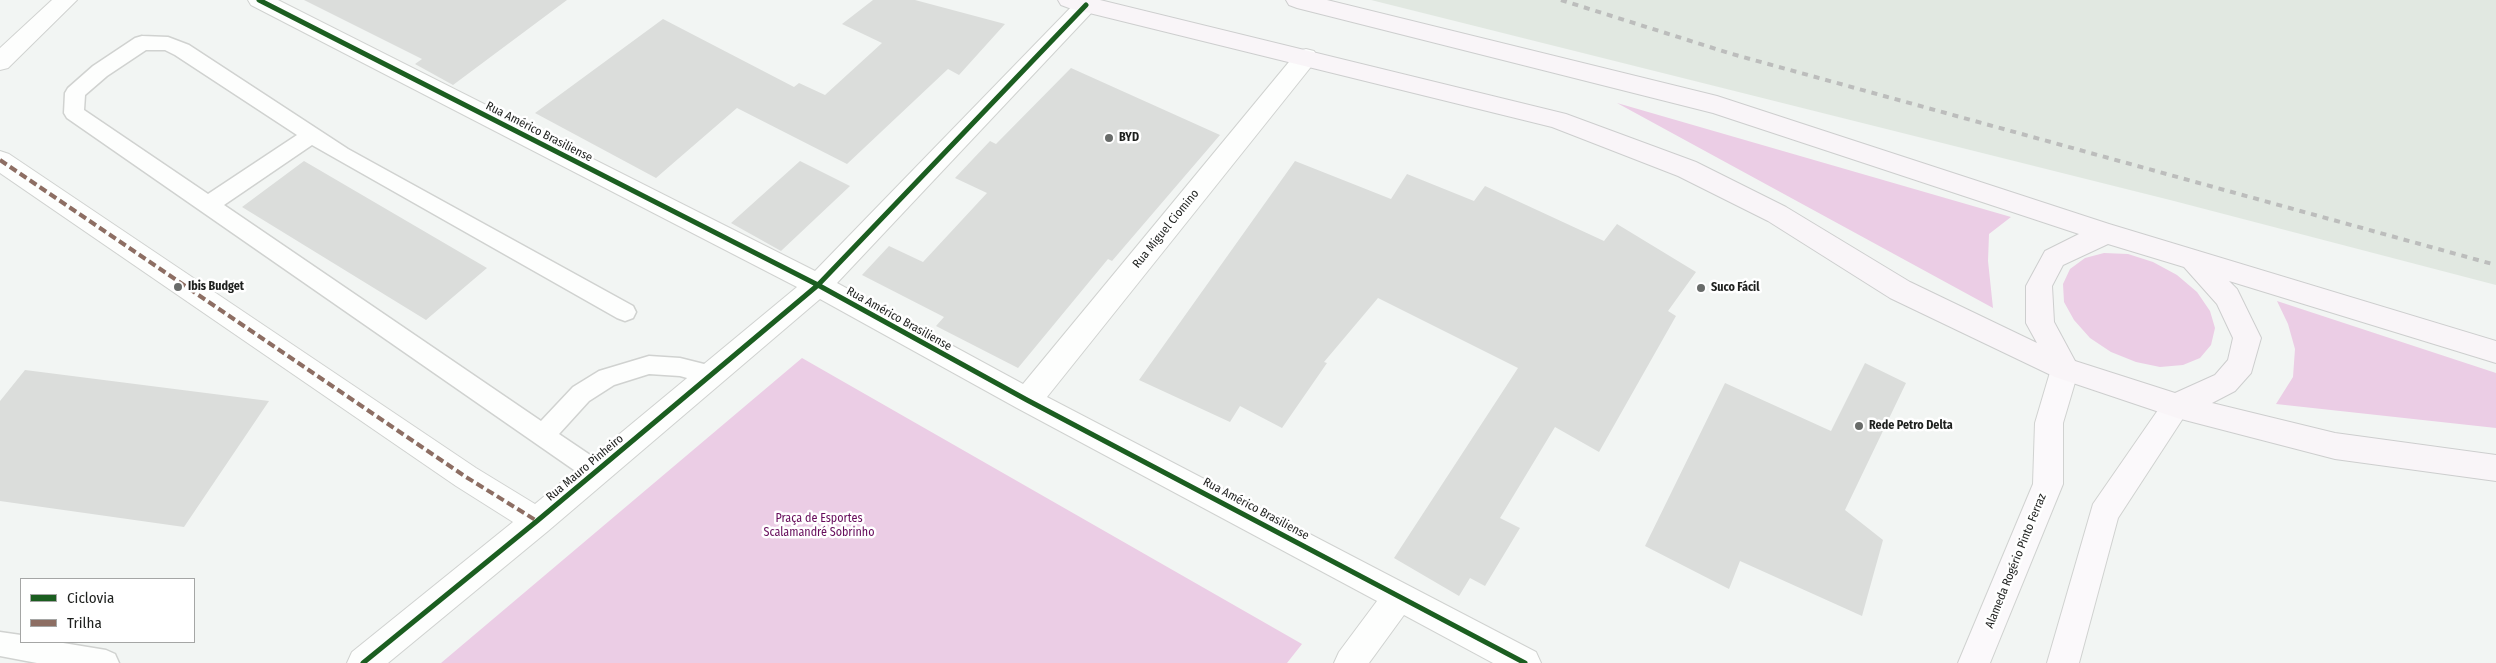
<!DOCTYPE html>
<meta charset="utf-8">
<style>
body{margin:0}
#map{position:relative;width:2496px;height:663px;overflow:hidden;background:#f2f5f3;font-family:"Fira Sans Condensed",sans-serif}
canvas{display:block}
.legend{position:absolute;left:20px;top:578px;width:175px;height:65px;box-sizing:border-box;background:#fff;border:1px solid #a5a6a5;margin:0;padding:6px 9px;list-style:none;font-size:15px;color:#1e201e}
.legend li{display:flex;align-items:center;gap:10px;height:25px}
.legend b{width:25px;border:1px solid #a5a6a5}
</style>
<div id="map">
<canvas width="2496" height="663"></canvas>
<ul class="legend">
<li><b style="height:6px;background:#1b5e20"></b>Ciclovia</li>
<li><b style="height:6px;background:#8d6e63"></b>Trilha</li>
</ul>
</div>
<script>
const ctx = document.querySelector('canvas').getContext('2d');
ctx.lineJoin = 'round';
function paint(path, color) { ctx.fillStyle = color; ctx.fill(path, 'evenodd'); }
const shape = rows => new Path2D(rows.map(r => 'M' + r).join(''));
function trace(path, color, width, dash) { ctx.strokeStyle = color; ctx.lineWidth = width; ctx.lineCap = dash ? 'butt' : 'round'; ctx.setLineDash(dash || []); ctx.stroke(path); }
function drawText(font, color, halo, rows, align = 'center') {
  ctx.font = font + ' "Fira Sans Condensed",sans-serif'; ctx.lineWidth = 5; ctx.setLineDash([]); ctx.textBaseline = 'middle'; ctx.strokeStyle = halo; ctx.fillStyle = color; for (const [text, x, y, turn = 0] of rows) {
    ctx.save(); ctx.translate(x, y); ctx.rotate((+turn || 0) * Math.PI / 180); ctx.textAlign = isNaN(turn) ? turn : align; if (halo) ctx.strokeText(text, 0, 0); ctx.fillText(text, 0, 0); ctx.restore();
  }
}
const built = shape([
 [1371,0,2496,0,2496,285,2174,201]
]);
const green = shape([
 [1617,103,2011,217,1989,234,1988,261,1993,308],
 [2104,253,2128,254,2153,262,2177,275,2197,292,2210,311,2215,328,2211,345,2200,358,2183,365,2160,367,2136,362,2111,352,2090,338,2074,320,2064,302,2063,284,2070,269,2085,258],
 [2277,301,2496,373,2496,428,2276,404,2293,377,2295,349,2288,324],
 [802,358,1302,644,1287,663,441,663]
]);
const building = shape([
 [304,0,567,0,453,85,415,64,422,59],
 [873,0,915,0,1005,24,959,75,948,69,847,164,737,108,656,178,535,113,663,19,794,87,799,83,825,95,882,43,842,24],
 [1071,68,1220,135,1112,261,1108,259,1018,368,936,326,944,317,862,275,889,246,923,262,987,193,955,178,990,141,996,144],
 [304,161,487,268,426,320,242,207],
 [800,161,850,186,781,251,731,223],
 [1295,161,1391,199,1407,174,1474,201,1485,186,1604,241,1617,224,1696,272,1668,311,1676,316,1599,452,1555,427,1500,518,1520,528,1485,586,1470,578,1459,596,1394,558,1518,368,1378,298,1324,362,1327,363,1282,428,1240,406,1230,422,1139,380],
 [1865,363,1906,383,1845,510,1883,540,1862,616,1740,561,1729,589,1645,546,1725,383,1831,431],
 [25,370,269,401,184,527,0,501,0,401]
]);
const lane = shape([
 [142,36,168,37,189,45,348,149,633,306,636,312,633,318,625,321,617,318,312,145,224,205,541,421,573,387,599,371,649,356,680,358,720,368,724,375,720,382,712,385,680,376,649,374,614,385,589,401,559,434,605,465,608,472,605,479,596,483,587,479,67,118,64,113,65,93,68,88,93,66,135,38,142,36],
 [146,50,165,50,175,55,297,135,208,194,84,110,85,95,107,76,146,50],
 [0,632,21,635,21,642,57,642,106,650,115,654,119,663,37,663,0,656,0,632]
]);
const street = shape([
 [52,0,77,0,8,68,0,70,0,48,52,0],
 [248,0,278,0,815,271,1078,0,1094,0,1097,5,1094,10,837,283,1023,384,1298,51,1306,49,1314,51,1318,57,1314,63,1047,397,1536,652,1541,663,1493,663,1404,615,1369,663,1334,663,1339,652,1377,601,1017,408,820,299,548,531,388,663,347,663,352,652,513,522,456,486,0,173,0,151,9,154,476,468,535,504,797,287,251,5,248,0]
]);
const secondary = shape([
 [2065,357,2075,361,2079,369,2063,423,2063,484,1990,663,1958,663,2033,484,2035,423,2051,369,2055,361,2065,357],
 [2177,394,2187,397,2191,406,2118,518,2079,663,2047,663,2093,504,2167,397,2177,394]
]);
const primary = shape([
 [1058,0,1100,0,1566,114,1696,162,1786,207,1910,282,2037,343,2026,323,2026,286,2045,251,2079,234,1713,113,1297,8,1289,5,1286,0,1327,0,1717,96,2109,224,2496,341,2496,363,2229,281,2237,289,2261,338,2251,373,2235,391,2212,403,2335,433,2496,455,2496,481,2335,459,2177,418,2055,377,1890,298,1768,221,1678,176,1552,127,1069,8,1061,5,1058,0],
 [2108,244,2184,267,2217,304,2233,338,2228,360,2215,375,2175,393,2075,361,2054,322,2052,286,2063,265,2108,244]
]);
const rail = shape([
 [1561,0,1732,54,2496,265]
]);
const quiet = shape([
 [0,160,466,477,537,521]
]);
const cycleway = shape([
 [259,0,818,285,1027,400,1525,663],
 [363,663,537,521,818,285,1086,5]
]);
const markers = [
 [1109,138,5,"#686b69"],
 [178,287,5,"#686b69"],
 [1701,288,5,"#686b69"],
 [1859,426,5,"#686b69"]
];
const streetNames = [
 ["Rua Américo Brasiliense",539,132,27],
 ["Rua Miguel Ciomino",1166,229,-51],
 ["Rua Américo Brasiliense",899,319,29],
 ["Rua Mauro Pinheiro",585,468,-40],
 ["Rua Américo Brasiliense",1256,509,28],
 ["Alameda Rogério Pinto Ferraz",2016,561,-68]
];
const poiNames = [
 ["BYD",1119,138],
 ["Ibis Budget",188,287],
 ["Suco Fácil",1711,288],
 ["Rede Petro Delta",1869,426]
];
const parkNames = [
 ["Praça de Esportes",819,519],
 ["Scalamandré Sobrinho",819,533]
];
paint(built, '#e1e8e1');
paint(green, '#ebcde5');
paint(building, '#dbdddb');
trace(lane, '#d0d2d0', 3);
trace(street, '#d0d2d0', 2);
trace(secondary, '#d0d2d0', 2);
trace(primary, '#cdcece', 2);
paint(lane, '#fdfefd');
paint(street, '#fdfefd');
paint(secondary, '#fbf9fb');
paint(primary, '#f9f5f8');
trace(rail, '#bcbdbc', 4, [6, 6]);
trace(quiet, '#8d6e63', 4, [8, 4]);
trace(cycleway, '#1b5e20', 5);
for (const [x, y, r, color] of markers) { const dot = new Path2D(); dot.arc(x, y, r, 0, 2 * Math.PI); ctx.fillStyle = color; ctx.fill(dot); trace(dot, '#fff', 2); }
drawText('12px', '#1e201e', '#fff', streetNames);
drawText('bold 12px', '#1e201e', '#fff', poiNames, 'left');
drawText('12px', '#660c5b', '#fff', parkNames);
</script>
